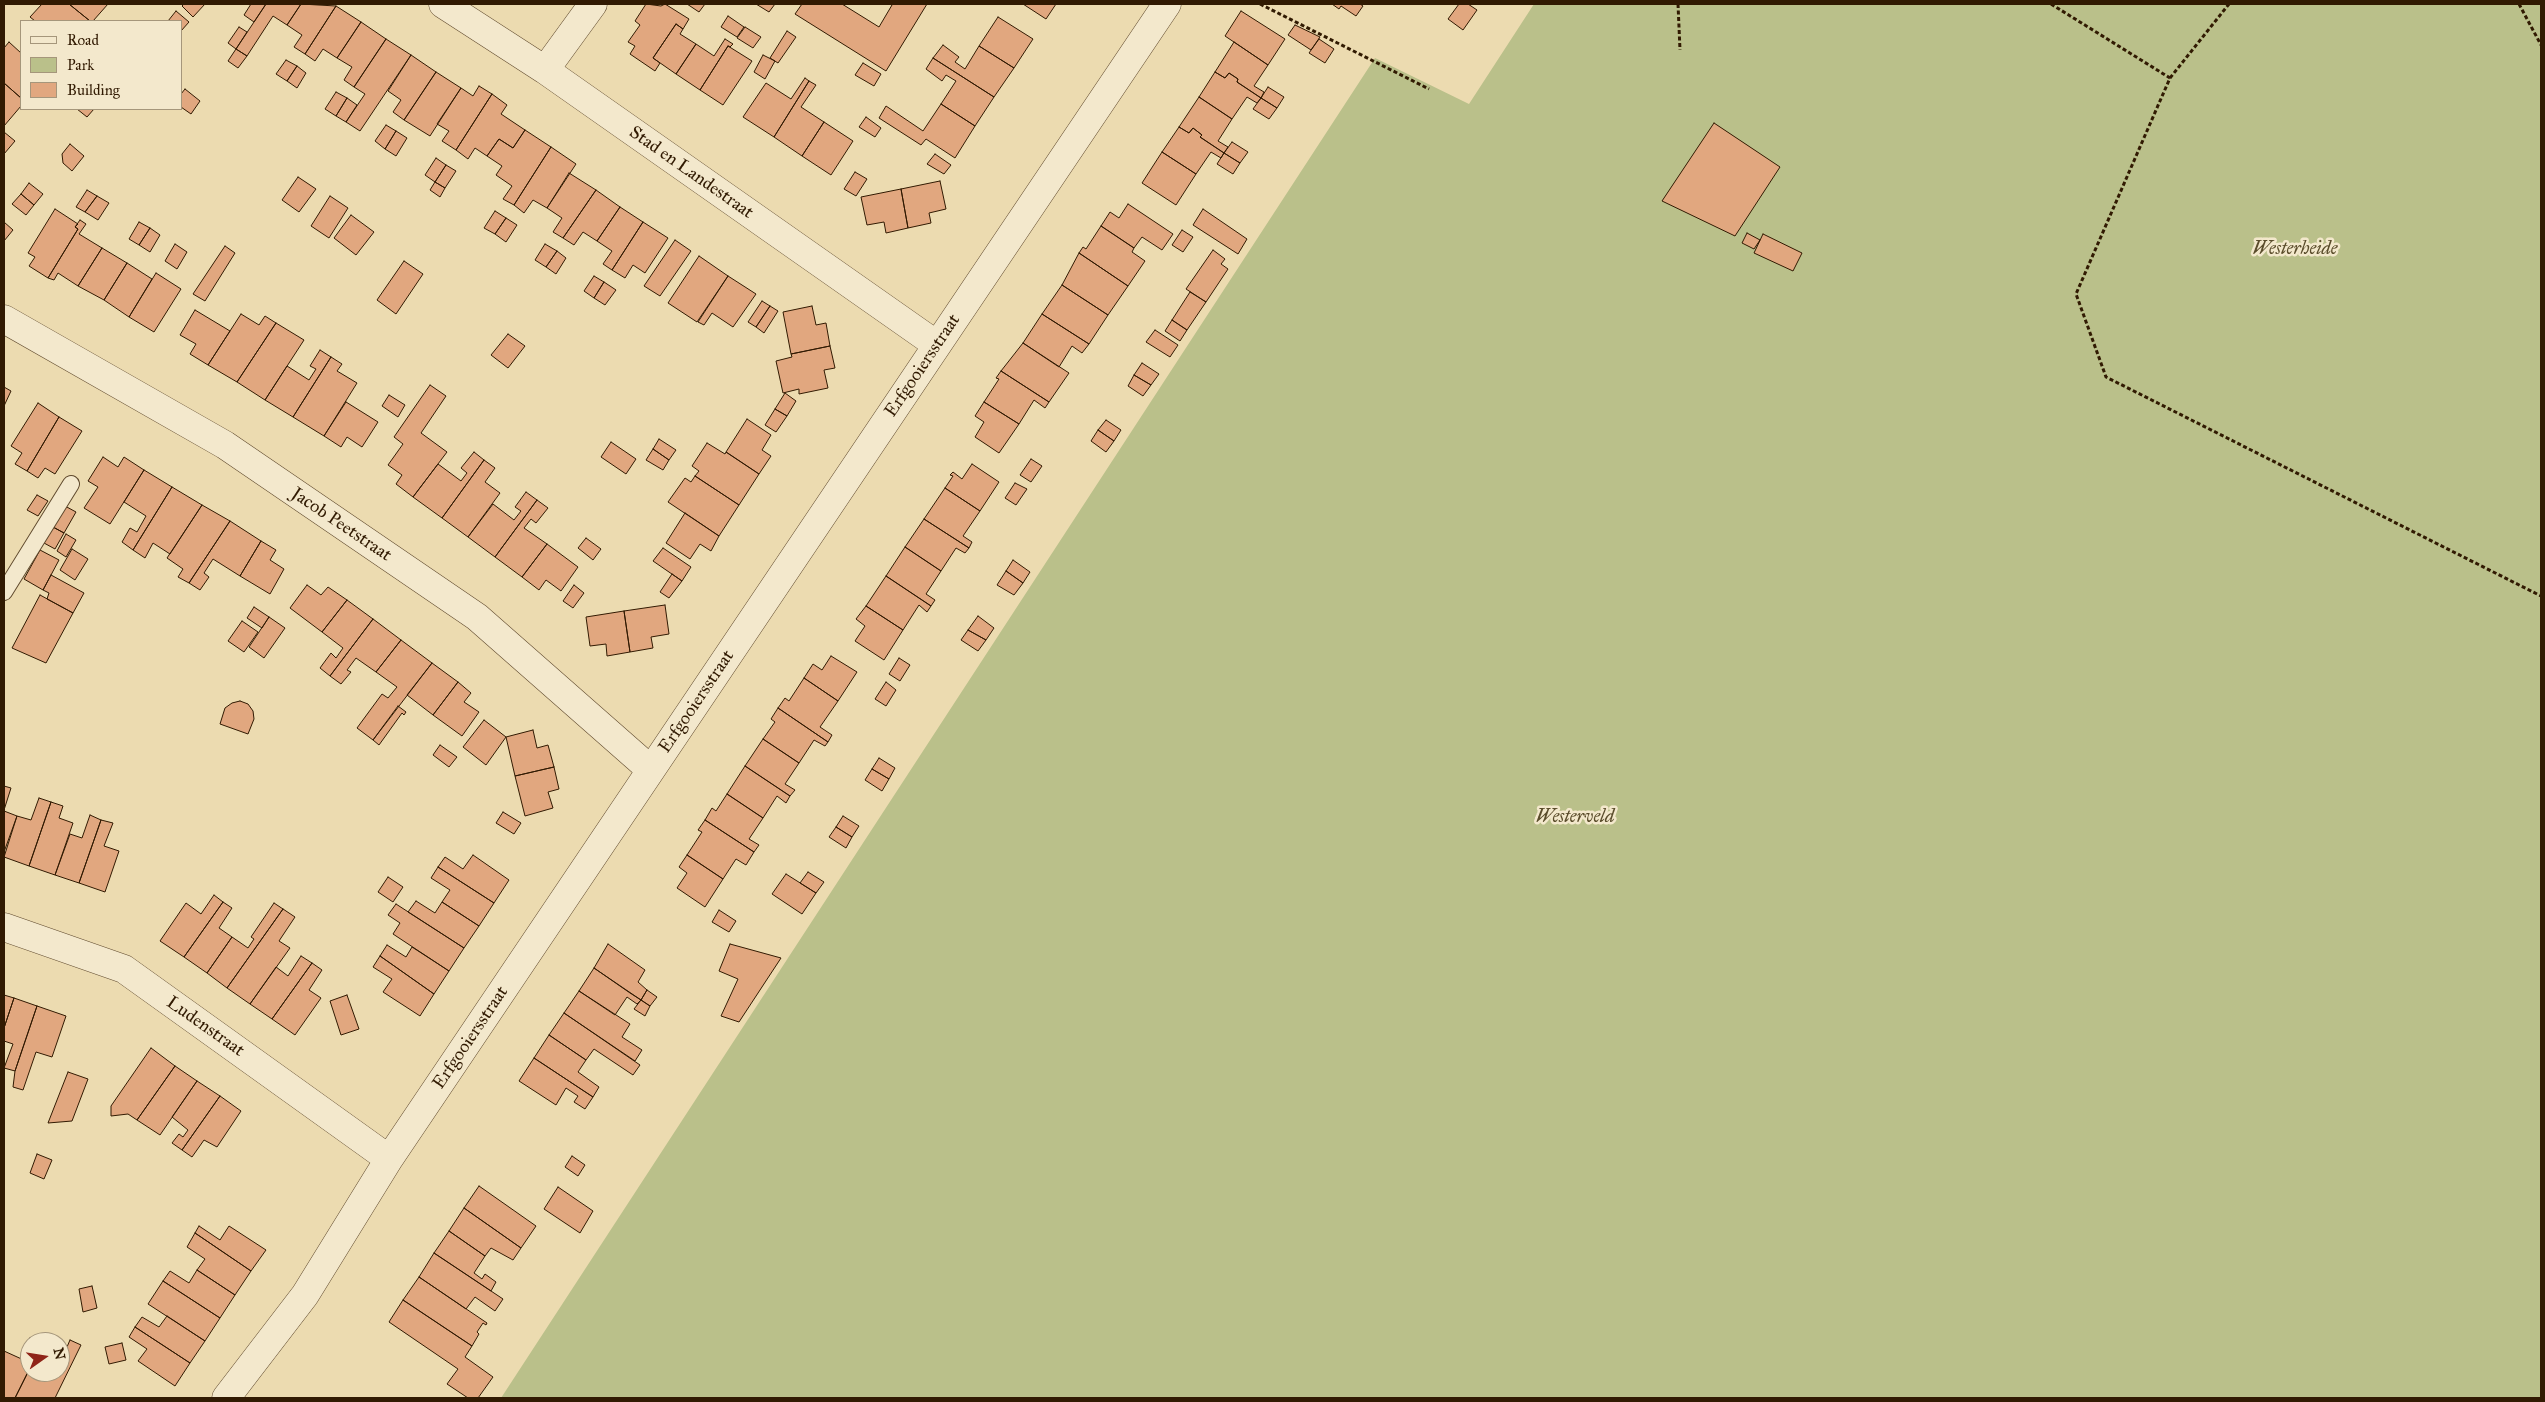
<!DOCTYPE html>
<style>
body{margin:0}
#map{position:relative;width:2545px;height:1402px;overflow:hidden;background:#ecdbb0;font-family:"IM FELL Great Primer",serif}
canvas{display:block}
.frame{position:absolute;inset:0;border:5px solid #311a02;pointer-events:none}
.legend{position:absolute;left:20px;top:20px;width:162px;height:90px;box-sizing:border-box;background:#f3e8cc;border:1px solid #a5967b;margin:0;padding:6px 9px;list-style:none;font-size:15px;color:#311a02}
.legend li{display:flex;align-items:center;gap:10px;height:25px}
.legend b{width:25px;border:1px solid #a5967b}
.north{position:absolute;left:20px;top:1332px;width:50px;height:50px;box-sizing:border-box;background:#f3e8cc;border:1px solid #a5967b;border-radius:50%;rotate:77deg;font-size:14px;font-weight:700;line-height:20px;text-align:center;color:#311a02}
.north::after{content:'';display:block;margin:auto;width:18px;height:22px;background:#8f2418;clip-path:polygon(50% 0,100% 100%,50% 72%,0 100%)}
</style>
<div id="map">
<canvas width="2545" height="1402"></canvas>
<div class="frame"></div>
<ul class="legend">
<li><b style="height:6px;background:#f3e8cc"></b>Road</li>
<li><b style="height:14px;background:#bac08a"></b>Park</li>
<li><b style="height:14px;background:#e1a77f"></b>Building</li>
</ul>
<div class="north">N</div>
</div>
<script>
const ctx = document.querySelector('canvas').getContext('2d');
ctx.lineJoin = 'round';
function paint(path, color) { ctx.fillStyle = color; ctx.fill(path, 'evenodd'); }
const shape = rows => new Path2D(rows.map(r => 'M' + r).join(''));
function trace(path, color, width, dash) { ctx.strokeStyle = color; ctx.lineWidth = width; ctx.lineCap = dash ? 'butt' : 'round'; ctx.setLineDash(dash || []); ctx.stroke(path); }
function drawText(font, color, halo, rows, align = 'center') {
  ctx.font = font + ' "IM FELL Great Primer",serif'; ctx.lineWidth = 5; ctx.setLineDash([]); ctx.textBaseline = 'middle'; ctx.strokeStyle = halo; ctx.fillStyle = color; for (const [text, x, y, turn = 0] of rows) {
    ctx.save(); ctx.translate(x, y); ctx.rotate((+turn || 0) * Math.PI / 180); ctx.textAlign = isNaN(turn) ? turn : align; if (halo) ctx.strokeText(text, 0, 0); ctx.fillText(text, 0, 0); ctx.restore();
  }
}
const green = shape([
 [1534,4,2541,4,2541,1398,501,1398,1375,58,1469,104]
]);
const building = shape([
 [42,4,69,4,90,21,35,21,30,17,42,4],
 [69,4,108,4,93,21,90,21,69,4],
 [184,4,205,4,193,17,182,6,184,4],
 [251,4,266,4,254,22,244,15,251,4],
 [266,4,301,4,287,25,273,16,247,56,236,49,266,4],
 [301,4,336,6,305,54,294,47,302,35,287,25,301,4],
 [646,4,661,6,665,4,689,19,683,29,676,24,653,58,660,63,655,71,630,54,635,46,628,42,640,25,635,21,646,4],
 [687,4,705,4,699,12,687,4],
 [756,4,775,4,769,12,756,4],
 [802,4,842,4,879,27,892,5,890,4,927,4,886,71,795,14,802,4],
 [1023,4,1056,4,1046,19,1023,4],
 [1332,4,1360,4,1363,6,1356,16,1341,6,1339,9,1332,4],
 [1459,4,1468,4,1477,10,1463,30,1448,19,1459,4],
 [336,6,361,22,337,58,323,49,315,61,305,54,336,6],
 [176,11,189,22,181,31,181,21,168,21,176,11],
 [1241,11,1285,39,1268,65,1225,36,1241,11],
 [728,16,744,27,737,37,721,27,728,16],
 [998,17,1033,39,1014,68,979,46,998,17],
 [361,22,386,39,354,87,344,80,352,67,337,58,361,22],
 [676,24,683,29,680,34,696,44,676,74,653,58,676,24],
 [1295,25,1320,37,1311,50,1288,35,1295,25],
 [239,27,247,32,236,49,228,43,239,27],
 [745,27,761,37,753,48,737,38,745,27],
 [787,31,796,37,778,63,770,58,787,31],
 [386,39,411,55,360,131,346,122,365,94,354,87,386,39],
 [725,39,733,44,730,47,728,46,700,90,676,74,696,44,714,56,725,39],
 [1319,39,1334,49,1325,63,1309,53,1319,39],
 [9,42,21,53,21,98,4,83,4,48,9,42],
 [1234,42,1268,65,1254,86,1264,92,1261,98,1237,82,1238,79,1229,73,1225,78,1215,72,1234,42],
 [943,45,959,57,955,62,965,69,979,46,1014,68,994,97,933,58,943,45],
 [728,46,752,61,723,105,700,90,728,46],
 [236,49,247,56,238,68,228,61,236,49],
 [411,55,436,72,404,120,393,112,401,100,388,91,411,55],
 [763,55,775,61,765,79,754,72,763,55],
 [933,58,994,97,975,126,941,104,956,81,946,75,942,81,926,69,933,58],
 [286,60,297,66,287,81,276,74,286,60],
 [863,63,881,74,874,86,855,75,863,63],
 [297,66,306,73,297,88,287,81,297,66],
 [436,72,461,88,430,136,404,120,436,72],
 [1215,72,1225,78,1229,73,1238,79,1237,82,1261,98,1257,103,1247,97,1232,119,1199,97,1215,72],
 [805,78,809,81,774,137,743,117,766,83,791,99,805,78],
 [809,81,816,85,801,107,824,122,802,156,774,137,809,81],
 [4,83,21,98,21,106,4,126,4,83],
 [479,86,492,94,456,150,442,141,449,131,437,124,461,88,473,96,479,86],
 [1268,87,1284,97,1277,108,1261,98,1268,87],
 [185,89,200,101,191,114,181,107,181,94,185,89],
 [336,92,347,98,336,116,325,109,336,92],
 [492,94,507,105,501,114,525,130,513,148,499,139,487,156,475,148,468,159,456,150,492,94],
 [1199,97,1232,119,1218,141,1228,147,1224,153,1200,137,1202,135,1193,128,1189,133,1179,127,1199,97],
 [347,98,357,105,346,122,336,116,347,98],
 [1261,98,1277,108,1269,119,1253,109,1261,98],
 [941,104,975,126,955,158,926,139,921,145,879,118,886,106,923,131,941,104],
 [77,109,94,109,87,117,77,109],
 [866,117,881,128,875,137,859,127,866,117],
 [824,122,853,141,831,175,802,156,824,122],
 [1714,123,1780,167,1735,236,1662,201,1714,123],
 [386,125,396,131,385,149,375,141,386,125],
 [1179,127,1189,133,1193,128,1202,135,1200,137,1224,153,1221,158,1211,152,1196,174,1162,152,1179,127],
 [525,130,551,147,514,205,503,199,512,186,496,175,502,166,487,156,499,139,513,148,525,130],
 [396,131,407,138,396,156,385,149,396,131],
 [4,132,15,141,4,154,4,132],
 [1232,142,1248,152,1240,163,1224,153,1232,142],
 [70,144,84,156,72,171,63,163,62,154,70,144],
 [551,147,576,164,547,208,533,200,524,213,514,205,551,147],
 [1162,152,1196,174,1176,205,1142,183,1162,152],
 [1224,153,1240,163,1233,174,1217,164,1224,153],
 [935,154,951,165,944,174,927,164,935,154],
 [436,158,446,165,435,182,425,175,436,158],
 [446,165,456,171,445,188,435,182,446,165],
 [855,172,867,179,856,196,844,189,855,172],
 [569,173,596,190,563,238,553,232,562,218,547,208,569,173],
 [298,177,316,189,299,212,282,200,298,177],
 [940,181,946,209,929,213,931,223,908,228,901,189,940,181],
 [435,182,445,188,440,197,430,190,435,182],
 [29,183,43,194,34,205,21,194,29,183],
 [901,189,908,228,886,233,884,222,867,225,861,197,901,189],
 [87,190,97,196,85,212,76,207,87,190],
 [596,190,620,207,597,241,583,232,574,245,563,238,596,190],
 [21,194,34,205,26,215,12,204,21,194],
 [97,196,109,203,98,220,85,212,97,196],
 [330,196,348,208,329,238,311,226,330,196],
 [1128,204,1173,234,1162,250,1142,237,1134,248,1101,226,1110,212,1119,218,1128,204],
 [620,207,643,222,612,270,603,264,612,251,597,241,620,207],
 [55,209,78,224,75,227,78,229,48,278,29,266,35,257,28,253,55,209],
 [1203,209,1247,239,1238,254,1193,225,1203,209],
 [495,211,506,218,495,234,484,228,495,211],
 [351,215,374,232,356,255,334,238,351,215],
 [506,218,517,225,506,242,495,234,506,218],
 [80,220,86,224,79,234,102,248,78,286,58,273,54,280,48,278,78,229,75,227,80,220],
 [4,222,13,230,4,241,4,222],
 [139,222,150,228,139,245,129,239,139,222],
 [643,222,668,238,645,273,633,265,625,278,612,270,643,222],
 [1101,226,1134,248,1132,252,1145,261,1128,286,1079,253,1083,247,1086,249,1101,226],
 [150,228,160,235,150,252,139,245,150,228],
 [1182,230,1193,237,1183,252,1172,245,1182,230],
 [1747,233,1760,240,1754,249,1742,243,1747,233],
 [1763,234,1802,253,1793,271,1754,253,1763,234],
 [675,240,691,251,660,296,644,286,675,240],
 [175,244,187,252,177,269,165,261,175,244],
 [545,244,557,251,546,267,535,260,545,244],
 [225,246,235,253,205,301,193,294,225,246],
 [102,248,127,263,104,300,78,286,102,248],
 [1213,250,1225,259,1221,264,1228,269,1206,302,1186,289,1213,250],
 [557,251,566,258,556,274,546,267,557,251],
 [1079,253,1128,286,1108,315,1062,285,1079,253],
 [699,256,728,276,697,322,668,303,699,256],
 [404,261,423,274,396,314,377,300,404,261],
 [127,263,152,279,129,317,104,300,127,263],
 [156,273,181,289,154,332,129,317,156,273],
 [594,276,604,282,594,298,584,291,594,276],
 [728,276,756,294,733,327,712,313,704,325,698,322,728,276],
 [604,282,616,290,605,305,594,298,604,282],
 [1062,285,1108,315,1089,344,1042,314,1062,285],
 [1190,292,1206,302,1187,330,1172,320,1190,292],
 [762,301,770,306,756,327,748,322,762,301],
 [770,306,778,311,764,333,756,327,770,306],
 [812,306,816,325,826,323,830,346,791,354,783,312,812,306],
 [195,310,230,331,208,365,190,354,196,344,180,335,195,310],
 [241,314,259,325,265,316,276,323,237,382,208,365,241,314],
 [1042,314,1089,344,1082,353,1072,346,1059,367,1023,343,1042,314],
 [1172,320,1187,330,1180,341,1165,331,1172,320],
 [276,323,304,340,265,400,237,382,276,323],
 [1155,330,1178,345,1170,357,1146,342,1155,330],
 [508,334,525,346,508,368,491,355,508,334],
 [1023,343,1069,373,1049,402,1001,371,1023,343],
 [830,346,835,368,824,370,828,388,799,394,799,389,783,393,776,361,792,357,791,354,830,346],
 [320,350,331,357,293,417,265,400,287,366,309,380,316,369,310,366,320,350],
 [331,357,342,364,337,371,357,383,324,436,293,417,331,357],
 [1142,363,1159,374,1151,385,1134,375,1142,363],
 [1001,371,1049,402,1045,408,1034,400,1019,424,984,402,999,379,996,378,1001,371],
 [1134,375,1151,385,1143,396,1128,386,1134,375],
 [430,385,446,396,421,433,447,452,413,497,396,484,402,475,388,465,403,444,394,437,430,385],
 [4,387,11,391,4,406,4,387],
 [785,393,796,401,787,416,775,409,785,393],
 [389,395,405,405,398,417,382,406,389,395],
 [346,402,378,422,362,447,347,437,341,447,324,436,346,402],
 [984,402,1019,424,999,453,975,437,984,422,975,416,984,402],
 [38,403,59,417,27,471,15,464,22,453,11,446,38,403],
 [775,409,787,416,776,432,765,425,775,409],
 [59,417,82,431,55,474,45,468,38,478,27,471,59,417],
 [747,419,771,435,762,450,771,456,759,474,726,452,747,419],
 [1106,420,1121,430,1114,441,1098,430,1106,420],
 [1098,430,1114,441,1106,452,1091,441,1098,430],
 [659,439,676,450,669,460,653,449,659,439],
 [611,442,636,459,626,474,601,457,611,442],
 [707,443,725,454,726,452,759,474,739,505,695,476,699,471,692,466,707,443],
 [653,449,669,460,663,470,646,460,653,449],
 [474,452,484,460,442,518,413,497,438,464,461,481,467,473,461,468,474,452],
 [103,457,118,467,124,457,144,470,110,524,84,508,98,487,88,481,103,457],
 [1031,459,1042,466,1031,482,1020,475,1031,459],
 [484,460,495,468,485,482,500,493,468,537,442,518,484,460],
 [972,464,999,482,980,511,945,488,953,476,950,475,953,472,962,479,972,464],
 [144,470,172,487,133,550,122,542,130,528,137,532,146,516,124,502,144,470],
 [695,476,739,505,719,536,668,502,685,478,691,482,695,476],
 [1015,483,1027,489,1016,505,1005,498,1015,483],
 [172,487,202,505,170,554,153,543,145,558,133,550,172,487],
 [945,488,980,511,963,536,972,542,969,548,924,519,945,488],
 [526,492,537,500,495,557,468,537,493,504,514,520,521,511,515,507,526,492],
 [37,495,48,501,38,516,27,510,37,495],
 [537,500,548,508,536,523,531,519,524,528,547,544,522,577,495,557,537,500],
 [202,505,230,521,189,583,178,577,183,569,167,558,202,505],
 [65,506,76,512,64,533,53,527,65,506],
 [685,513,719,536,711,551,700,544,690,559,666,543,685,513],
 [924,519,969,548,965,553,956,548,941,571,905,547,924,519],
 [230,521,261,541,240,576,213,559,204,573,209,577,200,590,189,583,230,521],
 [53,527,64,533,55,549,44,543,53,527],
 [66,534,76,540,66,557,57,551,66,534],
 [586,538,601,549,593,560,578,548,586,538],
 [261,541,276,550,270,560,284,569,270,594,240,576,261,541],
 [547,544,578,567,561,591,546,580,539,590,522,577,547,544],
 [905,547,941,571,926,594,935,600,931,606,886,576,905,547],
 [663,548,691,567,682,581,653,561,663,548],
 [72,549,88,559,75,580,60,570,72,549],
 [40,550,59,560,43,590,24,579,40,550],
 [1013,560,1030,572,1023,583,1006,571,1013,560],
 [1006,571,1023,583,1014,595,997,585,1006,571],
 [672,574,682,581,669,598,660,592,672,574],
 [51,575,84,593,73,613,47,599,49,593,43,590,51,575],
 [886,576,931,606,927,612,919,605,903,630,866,606,886,576],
 [307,585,321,595,328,587,347,600,322,632,290,608,307,585],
 [574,585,584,593,573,608,563,601,574,585],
 [40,595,73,613,46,663,12,648,40,595],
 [347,600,373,619,330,676,320,668,331,653,336,658,343,648,322,632,347,600],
 [665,605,669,634,651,637,653,648,630,652,624,611,665,605],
 [866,606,903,630,884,660,855,641,865,626,856,619,866,606],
 [254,607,269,617,262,628,247,618,254,607],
 [624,611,630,652,607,656,606,644,590,646,586,617,624,611],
 [978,616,994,628,986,640,968,630,978,616],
 [269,617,285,628,264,658,249,647,269,617],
 [373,619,401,640,376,672,356,658,347,670,351,672,341,684,330,676,373,619],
 [242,621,258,632,244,652,228,641,242,621],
 [968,630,986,640,978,651,961,640,968,630],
 [401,640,432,663,373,740,357,728,382,694,388,698,397,687,376,672,401,640],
 [831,656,857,672,838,701,804,678,813,664,822,670,831,656],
 [899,658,910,665,900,681,889,674,899,658],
 [432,663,458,682,433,715,407,695,432,663],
 [804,678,838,701,820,727,832,735,828,742,778,708,785,698,789,701,804,678],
 [458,682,471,693,464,702,479,712,462,736,433,715,458,682],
 [886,682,896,690,886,706,875,699,886,682],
 [240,701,248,704,253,711,254,719,248,734,220,724,225,708,232,703,240,701],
 [398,706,406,712,404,715,402,713,379,745,373,740,398,706],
 [778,708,828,742,825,746,814,740,799,763,763,739,775,722,771,719,778,708],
 [484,720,506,737,486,765,463,747,484,720],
 [533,730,537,748,548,745,554,767,515,776,506,737,533,730],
 [763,739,799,763,785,784,795,790,790,796,745,766,763,739],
 [440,745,457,757,449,767,433,755,440,745],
 [879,758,895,768,889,779,872,769,879,758],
 [745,766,790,796,786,803,777,796,763,818,727,794,745,766],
 [554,767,559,789,548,792,553,808,525,816,515,776,554,767],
 [872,769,889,779,882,791,865,780,872,769],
 [4,786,11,788,4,810,4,786],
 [727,794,763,818,749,839,759,845,754,852,705,820,712,808,716,811,727,794],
 [39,798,51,802,29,866,4,857,17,816,31,820,39,798],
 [51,802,63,806,59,818,73,823,55,875,29,866,51,802],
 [4,811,17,816,4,852,4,811],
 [503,812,521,823,514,834,496,823,503,812],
 [90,815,101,820,79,883,55,875,70,834,82,838,90,815],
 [843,816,859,826,852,837,836,827,843,816],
 [101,820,113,823,104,846,119,851,105,892,79,883,101,820],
 [705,820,754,852,746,865,736,859,723,879,687,855,702,832,698,830,705,820],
 [836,827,852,837,846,848,829,837,836,827],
 [473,855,509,880,494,903,438,867,445,857,463,869,473,855],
 [687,855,723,879,705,907,677,888,687,873,679,867,687,855],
 [438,867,494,903,479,926,442,902,450,890,431,878,438,867],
 [808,872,824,882,816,893,800,883,808,872],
 [786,874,816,893,802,914,772,894,786,874],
 [388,877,403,887,393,902,378,892,388,877],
 [214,895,223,902,184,957,160,941,186,903,201,914,214,895],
 [416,901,435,913,442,902,479,926,464,948,408,912,416,901],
 [223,902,232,908,219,928,232,937,207,973,184,957,223,902],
 [274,903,283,909,227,988,207,973,232,937,248,948,254,939,251,937,274,903],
 [396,904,464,948,449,971,393,934,400,923,388,915,396,904],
 [283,909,295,917,279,941,290,948,250,1004,227,988,283,909],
 [719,910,736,921,729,932,712,922,719,910],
 [608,944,645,970,638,982,647,990,641,1000,594,968,608,944],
 [730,944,781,958,739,1022,721,1016,738,979,719,971,730,944],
 [387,945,406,957,412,947,449,971,434,994,380,956,387,945],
 [301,956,312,963,272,1019,250,1004,276,967,288,976,301,956],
 [380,956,434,994,420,1016,383,992,392,979,373,967,380,956],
 [312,963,322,970,309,990,321,998,295,1035,272,1019,312,963],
 [594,968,630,993,641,1000,637,1004,627,997,615,1015,579,991,594,968],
 [647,990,657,997,650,1006,641,1000,647,990],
 [579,991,630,1024,622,1037,642,1050,635,1061,564,1013,579,991],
 [4,995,14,998,4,1028,4,995],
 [347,995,359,1029,341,1035,330,1001,347,995],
 [14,998,37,1006,15,1071,4,1068,13,1044,4,1041,4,1028,14,998],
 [641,1000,650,1006,645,1016,634,1009,641,1000],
 [37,1006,66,1016,52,1057,36,1052,23,1090,13,1087,15,1071,37,1006],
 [564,1013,640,1065,633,1075,594,1049,586,1060,549,1035,564,1013],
 [549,1035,586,1060,578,1072,599,1087,593,1097,534,1058,549,1035],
 [151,1048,175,1066,137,1120,128,1114,111,1116,111,1106,151,1048],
 [534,1058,593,1097,585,1109,574,1102,578,1096,566,1088,556,1105,519,1081,534,1058],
 [175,1066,197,1081,160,1135,137,1120,175,1066],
 [68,1072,88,1079,72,1121,48,1123,68,1072],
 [197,1081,220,1096,182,1150,172,1143,179,1134,183,1137,188,1130,172,1117,197,1081],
 [220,1096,241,1111,217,1147,204,1140,192,1157,182,1150,220,1096],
 [37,1154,52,1160,44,1179,30,1173,37,1154],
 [572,1156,585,1165,578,1176,565,1167,572,1156],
 [479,1186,536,1226,521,1248,464,1208,479,1186],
 [558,1187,593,1211,580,1233,544,1209,558,1187],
 [464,1208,521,1248,513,1260,491,1248,485,1256,449,1231,464,1208],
 [199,1226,220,1240,229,1226,266,1250,251,1271,195,1233,199,1226],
 [449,1231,485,1256,474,1273,482,1279,485,1274,496,1282,491,1291,434,1253,449,1231],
 [195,1233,251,1271,235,1295,197,1270,205,1259,187,1247,195,1233],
 [434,1253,503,1299,495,1311,475,1297,466,1309,419,1277,434,1253],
 [197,1270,235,1295,220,1318,163,1281,170,1271,189,1283,197,1270],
 [419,1277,487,1323,486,1325,483,1323,477,1332,479,1334,472,1346,403,1300,419,1277],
 [163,1281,220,1318,205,1341,148,1304,163,1281],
 [92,1286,97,1308,83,1312,79,1289,92,1286],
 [403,1300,472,1346,465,1357,493,1377,478,1398,468,1398,447,1384,458,1369,389,1322,403,1300],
 [167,1316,205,1341,190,1363,135,1327,142,1317,159,1327,167,1316],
 [135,1327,190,1363,175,1386,138,1361,147,1349,129,1337,135,1327],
 [30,1338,38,1342,30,1342,30,1368,15,1398,4,1398,4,1351,26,1361,30,1353,24,1351,30,1338],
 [70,1340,81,1345,55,1398,15,1398,30,1368,30,1372,60,1372,60,1352,64,1354,70,1340],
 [122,1343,126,1360,109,1364,105,1347,122,1343]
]);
const path = shape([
 [1260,4,1429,89],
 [1678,4,1680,50],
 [2051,4,2170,78,2076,294,2106,377,2541,596],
 [2519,4,2541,45],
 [2170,78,2229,4]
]);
const service = shape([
 [4,592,71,484]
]);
const minor = shape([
 [443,4,545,70,937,345],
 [545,70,593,4],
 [4,319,225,445,477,617,651,770],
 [4,927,124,969,389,1159],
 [226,1398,305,1295,389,1159,1167,4]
]);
const streetNames = [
 ["Stad en Landestraat",691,173,35],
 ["Erfgooiersstraat",923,366,-56],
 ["Jacob Peetstraat",341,525,34],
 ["Erfgooiersstraat",697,702,-56],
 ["Ludenstraat",205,1027,35],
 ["Erfgooiersstraat",471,1038,-56]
];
const parkNames = [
 ["Westerheide",2295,250],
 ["Westerveld",1575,818]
];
paint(green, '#bac08a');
paint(building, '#e1a77f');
trace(building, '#311a02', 1);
trace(service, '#604a2e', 18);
trace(minor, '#604a2e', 29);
trace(path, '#311a02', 3, [4, 2.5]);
trace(service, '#f3e8cc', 16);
trace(minor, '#f3e8cc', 28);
drawText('18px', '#311a02', '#f3e8cc', streetNames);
drawText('italic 18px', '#5a4c2b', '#f3e8cc', parkNames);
</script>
